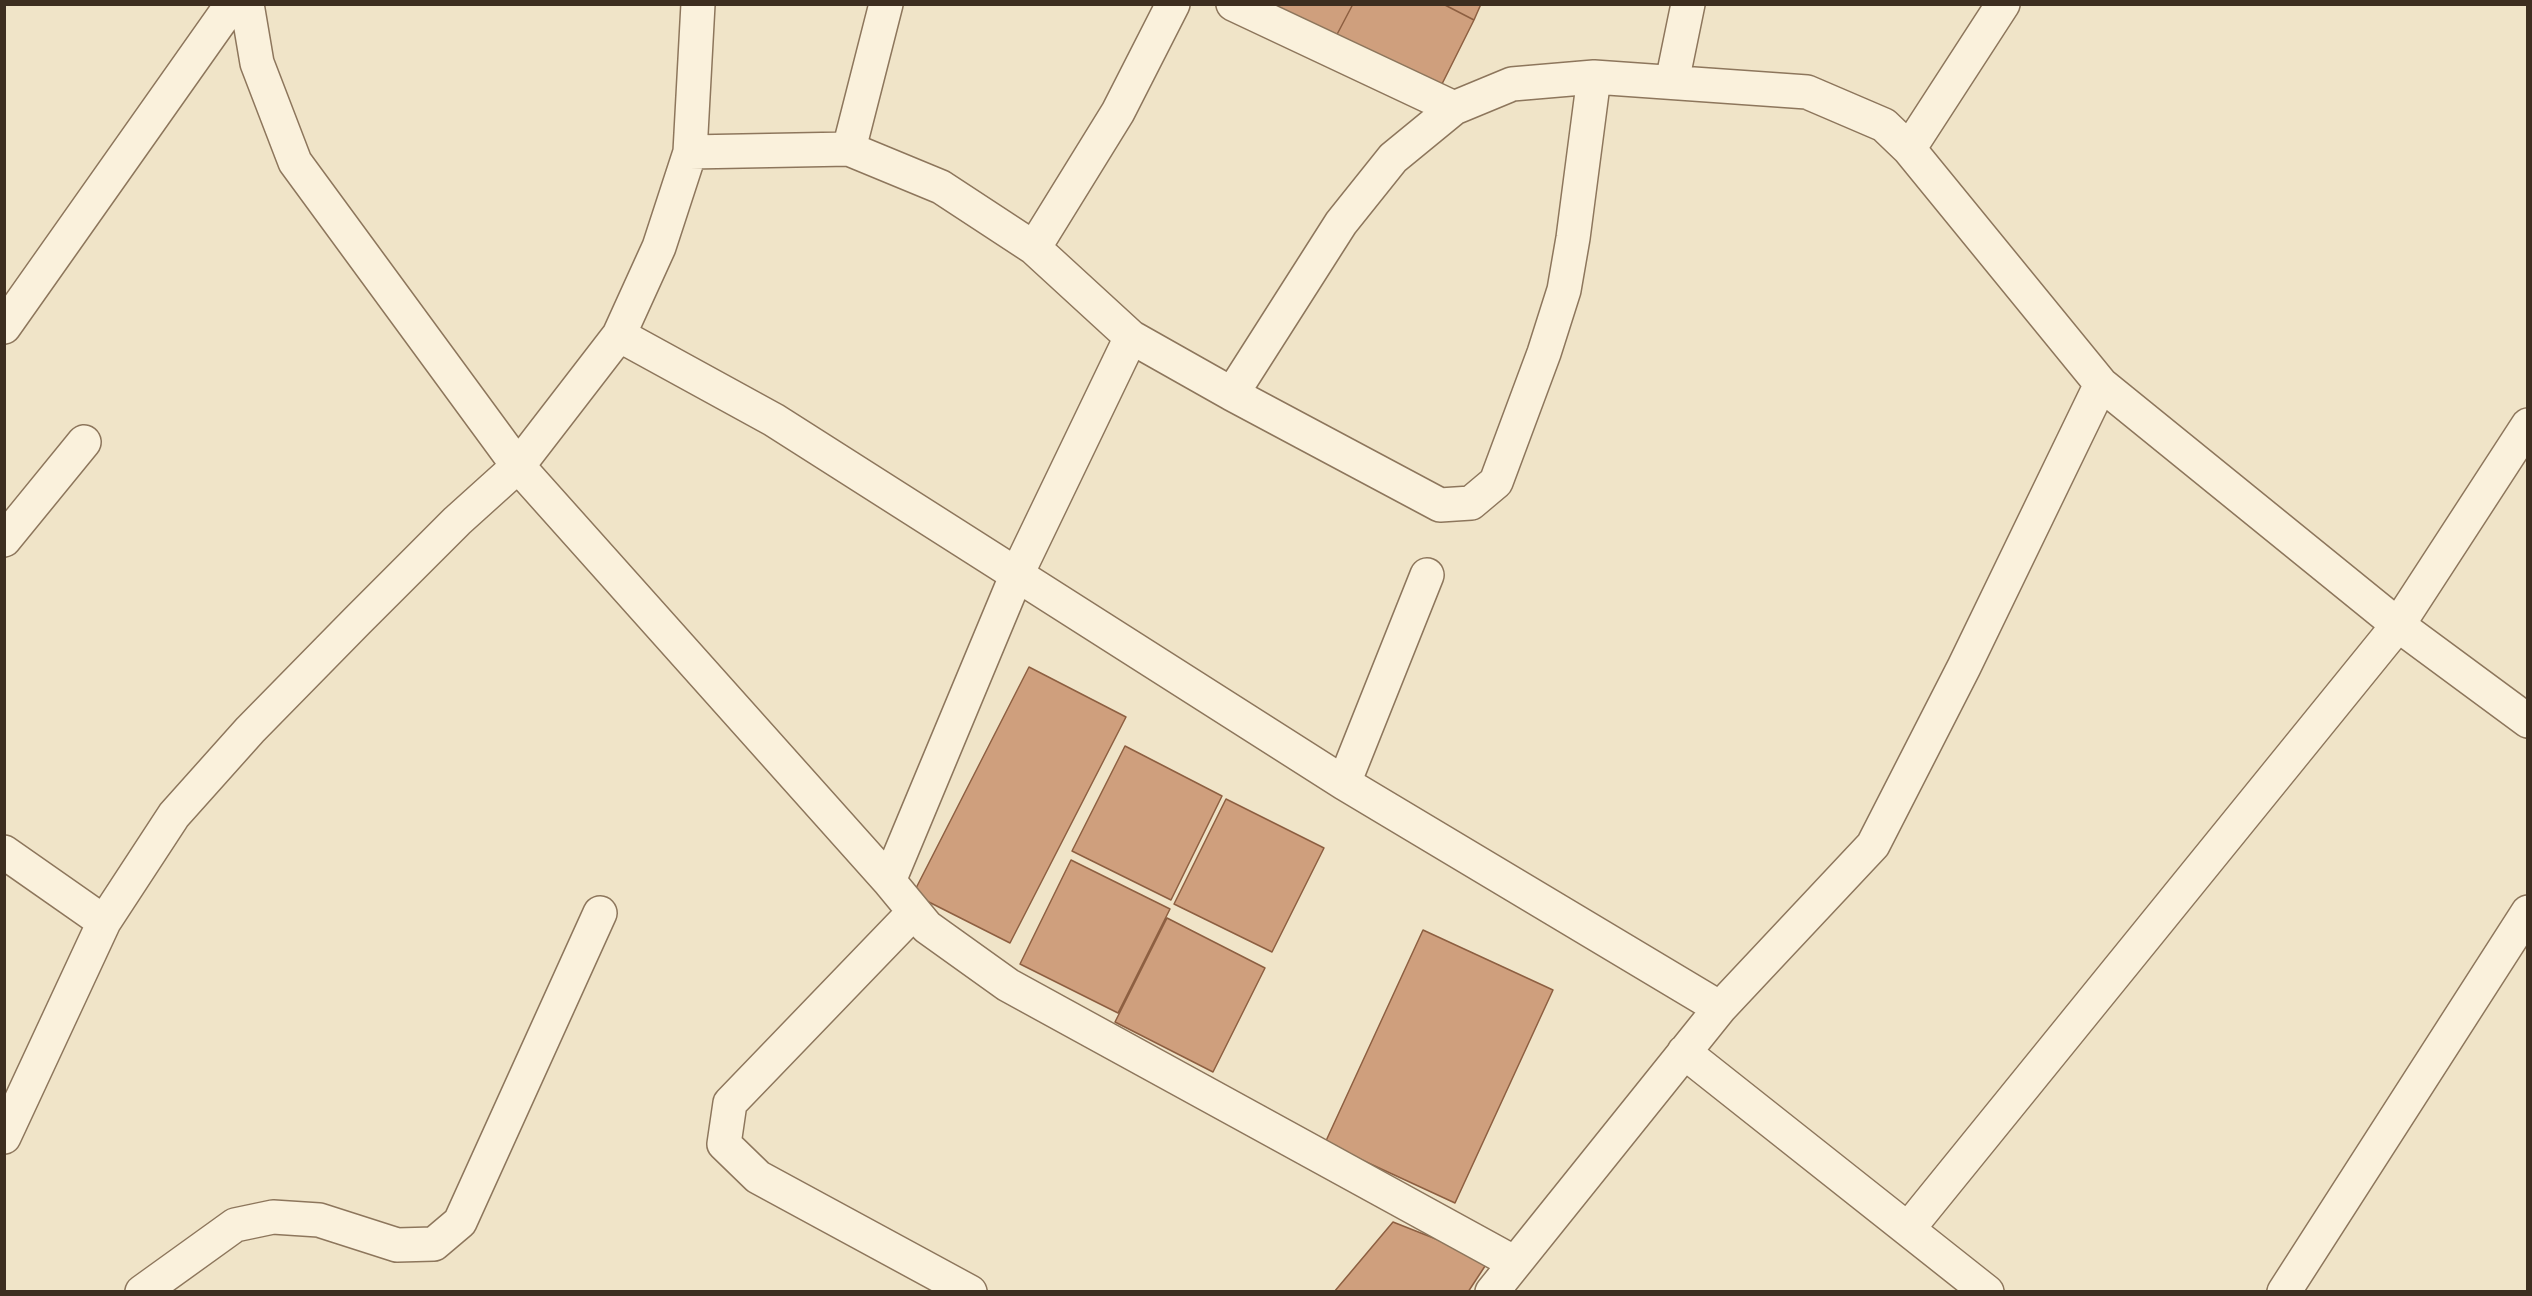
<!DOCTYPE html>
<style>
body{margin:0}
#map{position:relative;width:2532px;height:1296px;overflow:hidden;background:#f0e4c8;font-family:"Noto Serif",serif}
canvas{display:block}
.frame{position:absolute;inset:0;border:6px solid #3d2e20;pointer-events:none}
</style>
<div id="map">
<canvas width="2532" height="1296"></canvas>
<div class="frame"></div>
</div>
<script>
const ctx = document.querySelector('canvas').getContext('2d');
ctx.lineJoin = 'round';
function paint(path, color) { ctx.fillStyle = color; ctx.fill(path, 'evenodd'); }
const shape = rows => new Path2D(rows.map(r => 'M' + r).join(''));
function trace(path, color, width, dash) { ctx.strokeStyle = color; ctx.lineWidth = width; ctx.lineCap = dash ? 'butt' : 'round'; ctx.setLineDash(dash || []); ctx.stroke(path); }
const building = shape([
 [1258,4,1353,4,1333,42,1258,4],
 [1353,4,1443,4,1474,20,1437,94,1333,42,1353,4],
 [1443,4,1481,4,1474,20,1443,4],
 [1029,667,1126,717,1010,943,913,894,1029,667],
 [1125,746,1222,796,1171,900,1072,851,1125,746],
 [1226,799,1324,848,1272,952,1174,904,1226,799],
 [1071,860,1170,909,1118,1013,1020,964,1071,860],
 [1167,918,1265,968,1213,1072,1115,1022,1167,918],
 [1423,930,1553,990,1455,1203,1325,1143,1423,930],
 [1393,1222,1489,1260,1468,1292,1334,1292,1393,1222]
]);
const minor = shape([
 [247,4,257,63,295,162,518,466,889,881,927,927,1008,985,1515,1263],
 [1233,4,1454,108],
 [1672,82,1688,4],
 [849,149,886,4],
 [1909,149,2003,4],
 [690,152,849,149,941,187,1034,248,1131,337,1232,394,1341,223,1393,158,1454,108,1512,84,1594,77,1807,92,1884,125,1909,149,2101,384,2398,625,2528,721],
 [1034,248,1118,112,1173,4],
 [4,327,232,4],
 [619,335,774,420,1344,783,1720,1008],
 [1232,394,1440,505,1471,503,1496,482,1544,353,1564,290,1573,238,1594,77],
 [4,540,84,442],
 [1344,783,1427,575],
 [4,852,104,922],
 [889,881,1017,574,1131,337],
 [914,912,730,1103,724,1144,758,1177,970,1292],
 [1684,1052,1987,1292],
 [4,1137,104,922,174,815,250,730,357,621,457,521,518,466,619,335,659,247,690,152,698,4],
 [1908,1229,2398,625,2528,425],
 [142,1292,235,1225,273,1217,319,1220,397,1245,434,1244,460,1222,600,913],
 [1492,1292,1720,1008,1873,845,1964,667,2101,384],
 [2284,1292,2528,912]
]);
paint(building, '#cf9f7d');
trace(building, '#8d5f41', 1.5);
trace(minor, '#8d765c', 36);
trace(minor, '#faf1dc', 33);
</script>
